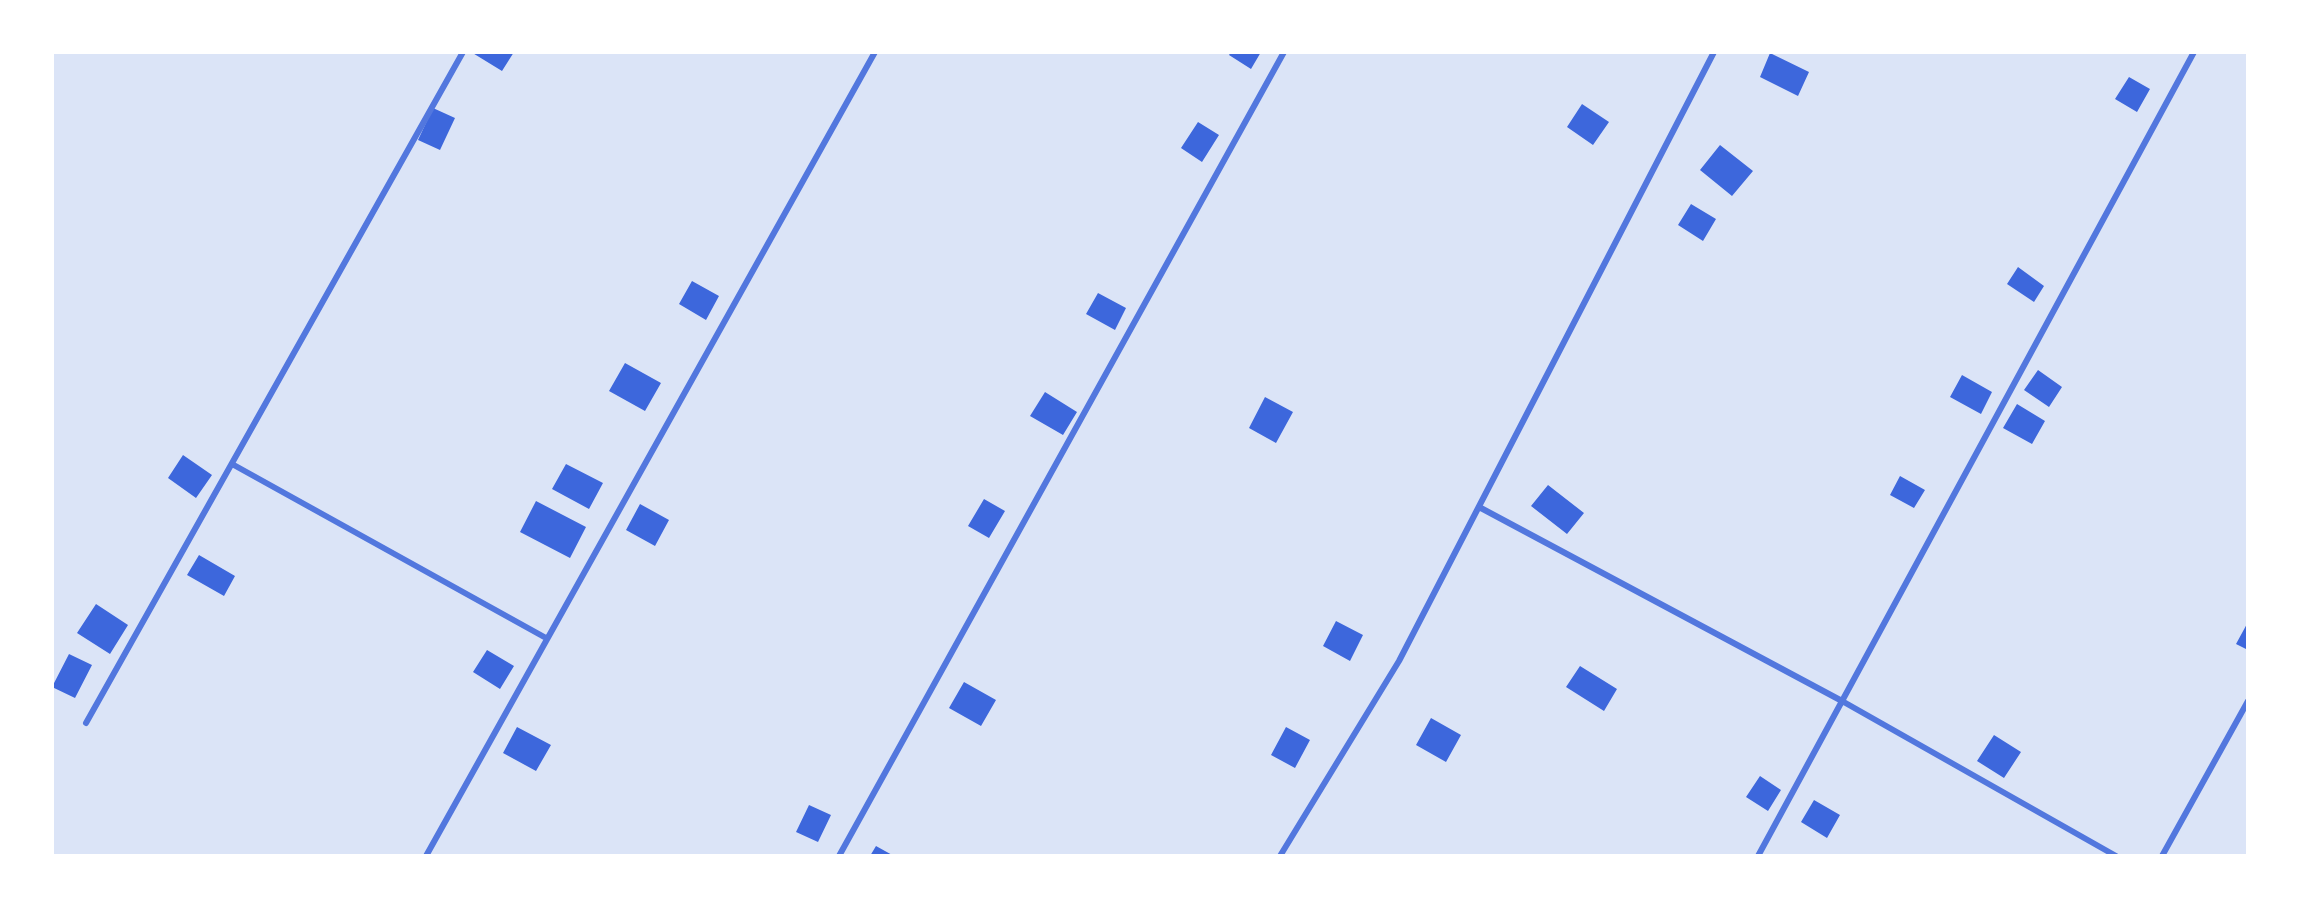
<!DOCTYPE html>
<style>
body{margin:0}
#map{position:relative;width:2300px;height:908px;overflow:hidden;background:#f2f2f2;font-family:"IBM Plex Sans",sans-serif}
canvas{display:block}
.frame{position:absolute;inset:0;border:54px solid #fff;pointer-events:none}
</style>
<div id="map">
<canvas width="2300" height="908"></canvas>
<div class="frame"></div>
</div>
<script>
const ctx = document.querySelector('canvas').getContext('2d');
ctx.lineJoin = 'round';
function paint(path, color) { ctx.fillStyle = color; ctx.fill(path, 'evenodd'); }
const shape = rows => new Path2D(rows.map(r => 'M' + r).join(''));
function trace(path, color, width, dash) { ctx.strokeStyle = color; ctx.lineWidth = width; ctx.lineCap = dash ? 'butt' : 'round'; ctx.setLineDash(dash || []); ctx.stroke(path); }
const green = shape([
 [52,52,2248,52,2248,856,52,856]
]);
const building = shape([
 [471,52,514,52,502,71],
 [1231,52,1261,52,1251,69,1229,55],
 [1770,53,1809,72,1798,96,1760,77],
 [2129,77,2150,89,2137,112,2115,99],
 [1582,104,1609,122,1593,145,1567,127],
 [433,108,455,118,440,150,418,140],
 [1198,122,1219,135,1202,162,1181,148],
 [1720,145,1753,171,1732,196,1700,170],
 [1691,204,1716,219,1703,241,1678,225],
 [2018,267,2044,286,2034,302,2007,284],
 [692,281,719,296,706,320,679,304],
 [1098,293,1126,308,1115,330,1086,314],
 [625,363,661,383,645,411,609,391],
 [2038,370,2062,387,2049,407,2024,390],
 [1962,375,1992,392,1981,414,1950,397],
 [1045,392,1077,412,1063,435,1030,416],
 [1265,397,1293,412,1276,443,1249,428],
 [2017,404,2045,421,2032,444,2003,428],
 [183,455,212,475,196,498,168,478],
 [566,464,603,483,589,509,552,489],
 [1900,476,1925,490,1914,508,1890,495],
 [1548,485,1584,513,1567,534,1531,506],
 [984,499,1005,511,989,538,968,526],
 [536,501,586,527,570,558,520,532],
 [640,504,669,520,655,546,626,530],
 [199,555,235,576,224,596,187,575],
 [96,604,128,625,110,654,77,633],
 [1336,621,1363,635,1350,661,1323,646],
 [2248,622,2248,650,2236,644],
 [487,650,514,666,500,689,473,672],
 [69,654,92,665,75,698,52,687],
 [1580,666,1617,689,1604,711,1566,687],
 [964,682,996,700,981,726,949,708],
 [1431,718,1461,735,1446,762,1416,745],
 [517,727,551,745,536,771,503,753],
 [1286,727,1310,740,1295,768,1271,755],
 [1994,735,2021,752,2004,778,1977,761],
 [1760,776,1781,790,1768,811,1746,797],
 [1814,800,1840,815,1827,838,1801,822],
 [809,805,831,815,818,842,796,832],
 [876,846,894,856,870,856]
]);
const service = shape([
 [232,464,546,638],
 [1479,507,1842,701,2116,856],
 [86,723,463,52],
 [426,856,875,52],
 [839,856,1284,52],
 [1280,856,1399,661,1714,52],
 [1758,856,2194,52],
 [2162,856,2248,701]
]);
paint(green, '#dbe4f7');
paint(building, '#3d67dc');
trace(service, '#5277de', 6);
</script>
